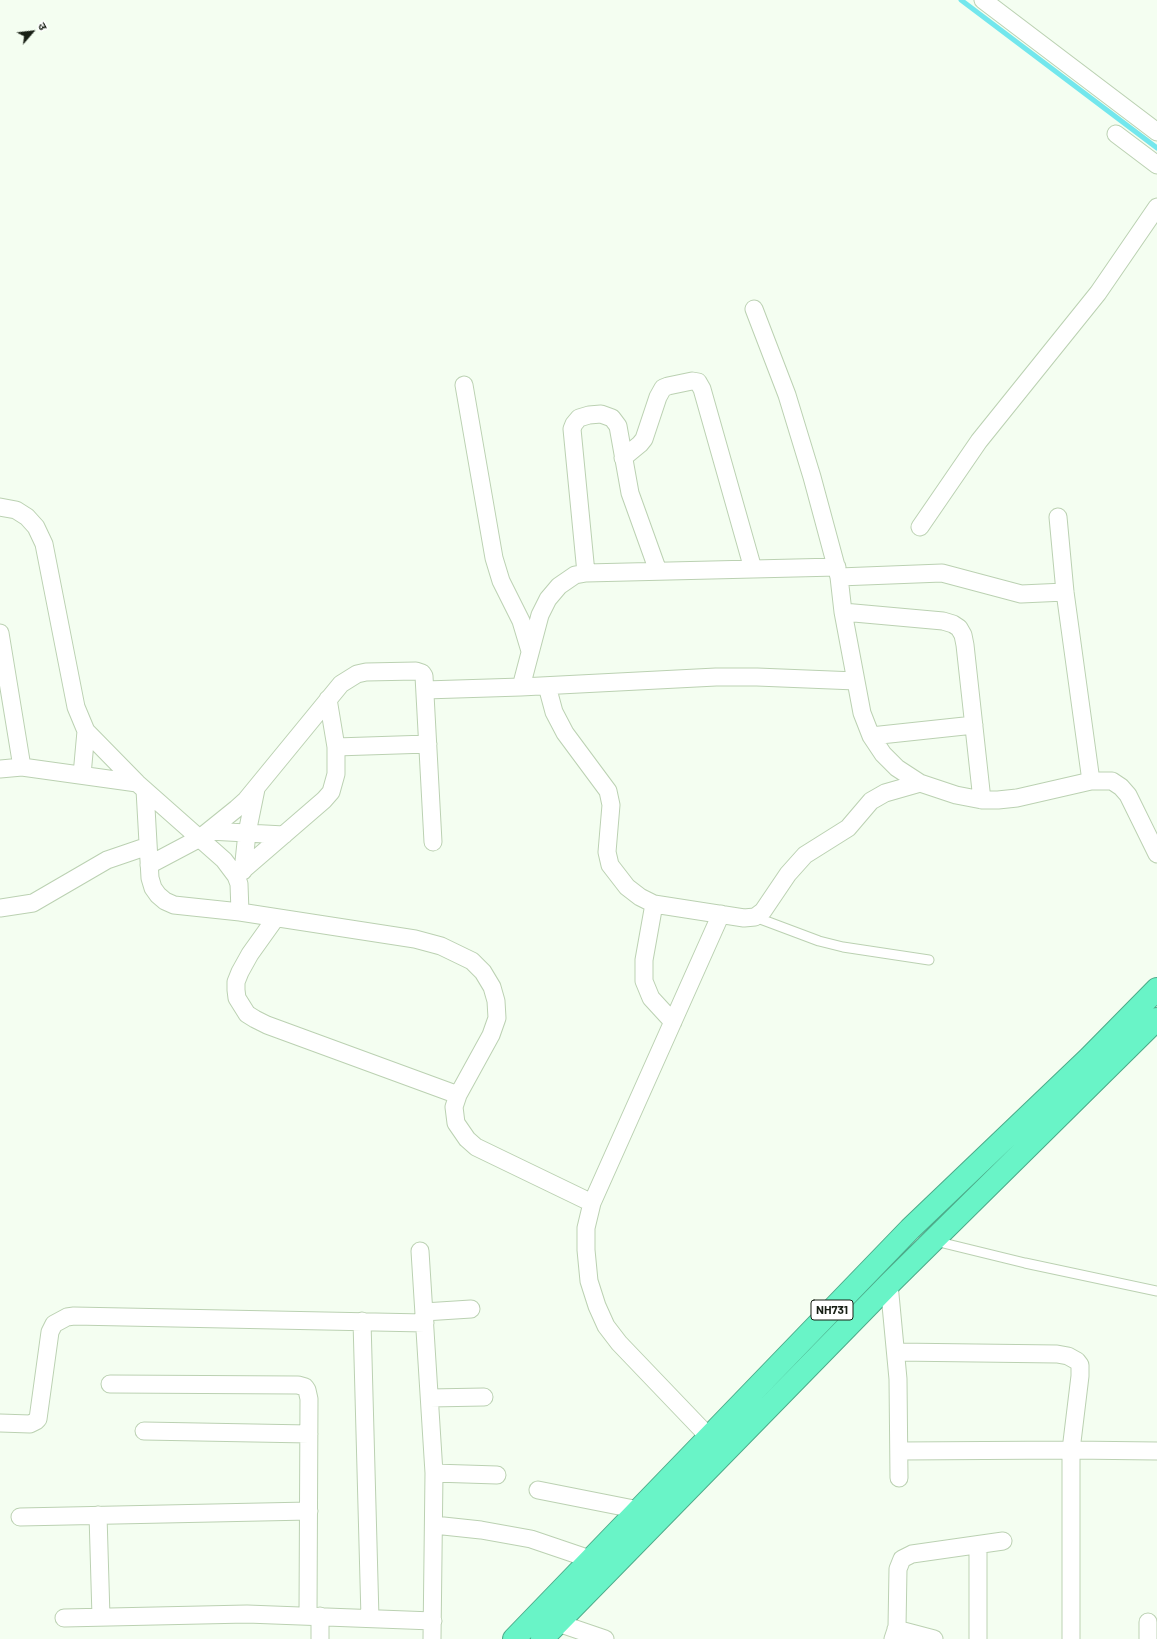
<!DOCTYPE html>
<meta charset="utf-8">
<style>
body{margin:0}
#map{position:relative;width:1157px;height:1639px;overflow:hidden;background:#f4fef1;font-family:Barlow,"Noto Sans Devanagari",sans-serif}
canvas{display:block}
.north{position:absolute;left:12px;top:12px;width:40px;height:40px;-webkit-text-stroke:3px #fff;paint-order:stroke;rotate:62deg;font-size:11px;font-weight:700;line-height:16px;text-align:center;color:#182015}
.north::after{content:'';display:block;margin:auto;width:14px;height:18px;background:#182015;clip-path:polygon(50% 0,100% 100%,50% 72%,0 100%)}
</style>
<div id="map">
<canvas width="1157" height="1639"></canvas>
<div class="north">उ</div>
</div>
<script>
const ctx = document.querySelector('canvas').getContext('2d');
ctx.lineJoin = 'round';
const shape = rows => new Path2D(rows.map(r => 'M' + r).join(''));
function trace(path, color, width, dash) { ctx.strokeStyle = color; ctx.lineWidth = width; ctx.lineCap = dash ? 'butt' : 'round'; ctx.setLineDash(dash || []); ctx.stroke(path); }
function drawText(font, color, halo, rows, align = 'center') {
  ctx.font = font + ' Barlow,sans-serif'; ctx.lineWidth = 4; ctx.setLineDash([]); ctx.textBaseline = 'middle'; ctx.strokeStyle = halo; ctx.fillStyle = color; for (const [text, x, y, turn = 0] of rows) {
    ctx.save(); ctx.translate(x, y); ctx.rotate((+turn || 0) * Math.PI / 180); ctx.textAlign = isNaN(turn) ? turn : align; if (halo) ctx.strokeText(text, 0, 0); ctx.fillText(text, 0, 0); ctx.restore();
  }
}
const stream = shape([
 [961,0,1157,148]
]);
const lane = shape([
 [755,917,819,941,843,947,929,960],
 [935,1241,1025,1263,1157,1291]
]);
const street = shape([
 [983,0,1157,132],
 [1116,134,1157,165],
 [754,309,787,395,812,477,839,577,843,612,862,713,871,736,883,754,897,768,920,783,956,795,982,800,998,800,1017,798,1091,781,1112,781,1121,787,1128,795,1157,854],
 [464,385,494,558,501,581,521,621,530,651],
 [623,458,640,444,644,439,658,397,663,388,668,386,692,381,698,382,702,389,753,569],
 [0,507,16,510,27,517,36,527,44,544,76,707,86,731,137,783,224,860,236,876,239,884,240,912],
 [1058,517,1065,592,1091,781],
 [920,527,979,441,1098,293,1157,207],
 [586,573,572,429,574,424,579,418,589,415,601,414,612,418,618,426,630,493,658,571],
 [839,577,942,573,1021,594,1065,592],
 [843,612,943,621,953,624,959,628,963,635,965,645,982,800],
 [0,633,22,767],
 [547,686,554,712,565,733,608,791,611,805,607,852,610,865,627,887,640,897,654,904,744,918,755,917,763,911,788,874,805,855,848,828,871,801,885,793,920,783],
 [521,687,540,615,548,599,559,586,575,575,586,573,837,567],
 [425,690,521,687,716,677,757,677,856,681],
 [871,736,974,725],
 [336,747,428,744],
 [0,769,22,767,137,783],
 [82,775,86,731],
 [145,790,150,878,153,888,158,895,165,901,174,905,240,912,415,939,441,946,472,961,483,972,492,987,496,1001,497,1018,491,1035,458,1095,454,1107,456,1123,467,1139,476,1147,592,1203],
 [209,831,284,835],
 [149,865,200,838,236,809,246,800,341,684,357,674,366,672,416,671,422,673,424,676,433,842],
 [243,871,247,833,256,789],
 [236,876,324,800,331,792,336,774,336,747,328,699],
 [654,904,644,960,644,981,651,998,673,1022],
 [0,908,33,903,107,860,148,846],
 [275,919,250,954,240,972,236,982,236,990,237,998,247,1014,255,1019,267,1025,458,1095],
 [420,1251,434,1473,432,1639],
 [889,1284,898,1379,899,1478],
 [424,1312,471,1309],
 [362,1321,370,1618],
 [896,1352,1057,1354,1068,1356,1077,1361,1080,1365,1080,1376,1071,1450,1071,1639],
 [110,1384,298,1385,305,1387,307,1390,309,1399,308,1616],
 [430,1398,484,1397],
 [0,1423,30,1424,36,1421,38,1419,50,1332,54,1324,67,1317,74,1316,425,1323],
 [144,1431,309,1434],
 [709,1437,619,1343,606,1326,597,1306,589,1281,586,1250,586,1228,592,1203,721,914],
 [899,1451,1071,1450,1157,1451],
 [434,1473,497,1475],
 [538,1490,639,1510],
 [98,1515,101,1617],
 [20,1517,309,1511],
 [434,1525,481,1530,531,1539,590,1559],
 [320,1616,320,1639],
 [64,1618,247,1614,433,1621],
 [1148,1622,1148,1639],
 [558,1623,605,1639],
 [896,1629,934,1639],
 [893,1639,897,1627,898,1569,902,1559,912,1554,1003,1541],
 [978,1639,978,1545]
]);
const highway = shape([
 [514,1639,910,1229,1089,1058,1157,989],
 [542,1639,889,1284,1157,1019]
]);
const shields = [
 [832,1310,42]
];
const shieldNames = [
 ["NH731",832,1310]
];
trace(stream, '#73e7ed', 5);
trace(lane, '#bbd1b2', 11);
trace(street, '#bbd1b2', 19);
trace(highway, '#4daa89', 24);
trace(lane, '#fff', 9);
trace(street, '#fff', 17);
trace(highway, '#69f4c7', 22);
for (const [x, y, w] of shields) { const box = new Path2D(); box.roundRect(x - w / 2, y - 10, w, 20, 3); ctx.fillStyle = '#fff'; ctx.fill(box); trace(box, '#182015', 1); }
drawText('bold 12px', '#182015', null, shieldNames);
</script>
